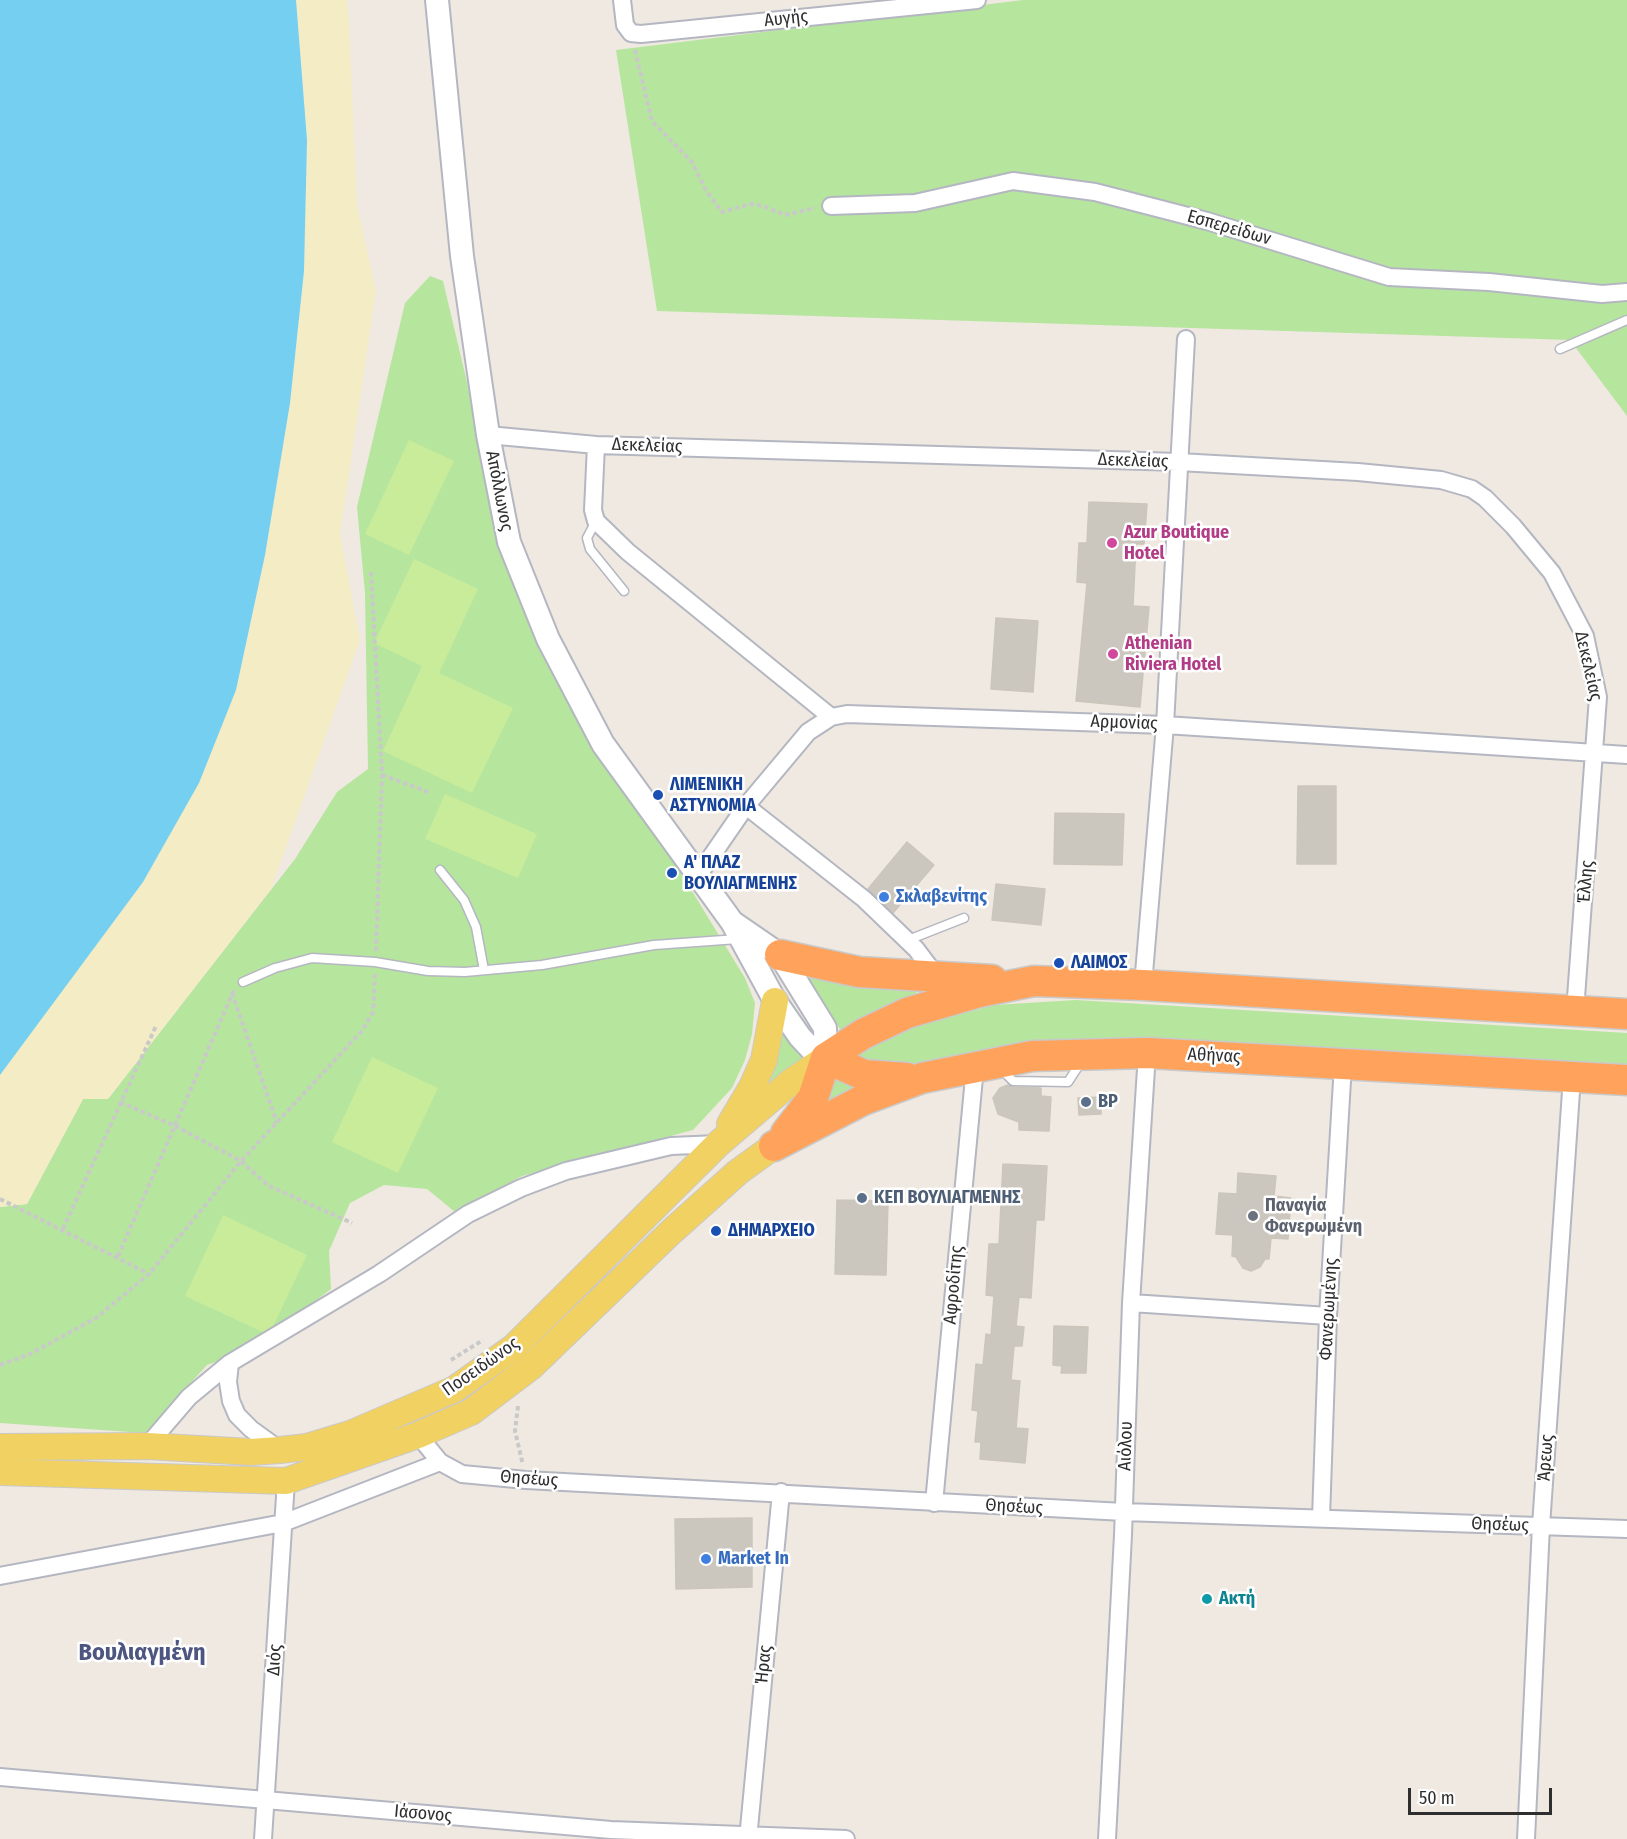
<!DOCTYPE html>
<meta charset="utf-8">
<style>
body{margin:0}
#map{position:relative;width:1627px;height:1839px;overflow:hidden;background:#efe9e1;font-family:"Fira Sans Condensed",sans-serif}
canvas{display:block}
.scale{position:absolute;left:1408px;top:1788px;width:144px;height:27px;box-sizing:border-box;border:3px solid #2e2e2e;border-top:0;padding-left:8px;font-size:18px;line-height:21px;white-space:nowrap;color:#2e2e2e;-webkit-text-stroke:4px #fff;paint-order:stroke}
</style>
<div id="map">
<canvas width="1627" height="1839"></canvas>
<div class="scale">50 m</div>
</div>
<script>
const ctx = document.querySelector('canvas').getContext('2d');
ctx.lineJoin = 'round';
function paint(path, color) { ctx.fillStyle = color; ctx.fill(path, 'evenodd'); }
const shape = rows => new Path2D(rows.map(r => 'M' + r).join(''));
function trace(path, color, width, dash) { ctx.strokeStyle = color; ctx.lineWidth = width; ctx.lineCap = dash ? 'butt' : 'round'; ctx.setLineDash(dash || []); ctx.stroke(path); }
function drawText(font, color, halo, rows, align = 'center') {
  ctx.font = font + ' "Fira Sans Condensed",sans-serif'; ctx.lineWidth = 5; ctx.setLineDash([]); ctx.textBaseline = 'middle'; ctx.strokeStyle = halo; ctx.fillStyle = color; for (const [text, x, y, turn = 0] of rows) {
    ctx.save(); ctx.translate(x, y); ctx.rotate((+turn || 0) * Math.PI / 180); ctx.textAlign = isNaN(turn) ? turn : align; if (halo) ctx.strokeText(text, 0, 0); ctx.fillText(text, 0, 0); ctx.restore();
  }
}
const green = shape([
 [1023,0,1627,0,1627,416,1570,340,657,311,616,50],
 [430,276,443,281,466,378,498,536,554,665,745,978,755,1003,752,1034,745,1060,732,1088,693,1130,522,1176,455,1212,427,1189,384,1185,350,1203,329,1251,331,1289,250,1350,207,1365,145,1433,0,1423,0,1207,27,1204,83,1099,108,1099,295,859,337,792,368,769,365,593,357,507,405,303],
 [794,966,916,987,917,1000,843,1033],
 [1076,1000,1627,1033,1627,1067,1068,1039,994,1050,902,1071,862,1068,856,1052,893,1032,994,1005],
 [780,1018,805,1056,761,1094],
 [829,1074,843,1082,861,1087,811,1114]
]);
const sand = shape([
 [296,0,347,0,349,25,357,205,376,291,340,534,360,640,271,889,108,1099,83,1099,27,1204,0,1207,0,1075,62,989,236,690,265,555,290,403,304,271,307,140]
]);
const pitch = shape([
 [409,440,454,461,409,555,365,534],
 [414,559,478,589,439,673,513,708,472,793,383,751,422,666,374,643],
 [445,794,537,834,518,878,425,839],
 [372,1057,438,1088,398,1173,332,1142],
 [223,1215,307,1255,269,1335,185,1296]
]);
const water = shape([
 [0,0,296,0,307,140,304,271,290,403,265,555,236,690,199,783,143,882,0,1075]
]);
const building = shape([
 [1089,502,1147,504,1144,544,1136,544,1133,606,1149,607,1140,707,1076,701,1087,583,1077,582,1079,543,1087,543,1089,502],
 [996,618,1038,621,1033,692,991,689,996,618],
 [1298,786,1336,786,1336,864,1297,864,1298,786],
 [1055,813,1124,814,1122,865,1054,864,1055,813],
 [907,842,934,865,893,913,868,889,907,842],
 [996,884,1045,889,1041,925,992,920,996,884],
 [1008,1085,1013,1087,1041,1088,1041,1096,1051,1097,1049,1131,1019,1130,1019,1122,998,1114,993,1098,1000,1088,1008,1085],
 [1101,1097,1101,1114,1079,1115,1078,1098,1101,1097],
 [1003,1164,1047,1166,1044,1220,1036,1220,1031,1298,1019,1297,1016,1326,1024,1327,1022,1346,1014,1346,1011,1380,1020,1381,1016,1428,1028,1429,1025,1463,980,1459,981,1442,975,1442,978,1411,972,1410,976,1364,983,1365,986,1334,991,1335,994,1296,986,1295,989,1244,999,1244,1003,1164],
 [1238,1173,1276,1176,1274,1196,1291,1198,1288,1239,1271,1238,1269,1259,1265,1259,1260,1267,1251,1271,1243,1268,1236,1257,1232,1256,1233,1235,1216,1234,1219,1193,1237,1194,1238,1173],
 [837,1200,888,1201,886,1275,835,1274,837,1200],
 [1054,1326,1088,1327,1086,1373,1061,1373,1062,1366,1053,1365,1054,1326],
 [752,1518,752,1587,676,1589,675,1519,752,1518]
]);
const path = shape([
 [635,50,652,121,692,162,706,191,722,212,751,204,763,206,785,215,815,208],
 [371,572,382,775,376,951],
 [382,775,431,793],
 [232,993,277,1123],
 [120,1102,175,1126,241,1161,269,1186,352,1223],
 [0,1199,149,1274],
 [63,1229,156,1026],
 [118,1256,234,990],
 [451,1360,483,1340],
 [0,1365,30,1354,96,1318,149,1274,241,1161,361,1032,373,1012,375,974],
 [518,1406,515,1431,523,1465]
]);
const lane = shape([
 [1560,349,1627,320],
 [596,521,587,538,590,549,624,591],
 [440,870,464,900,476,927,484,970],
 [908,940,964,918],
 [243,982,275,968,312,958,375,962,428,971,465,972,542,965,654,945,738,939],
 [1002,1070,1013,1081,1068,1082,1081,1062]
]);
const street = shape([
 [622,0,625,25,631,33,641,34,977,0],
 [831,206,915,203,1013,181,1095,192,1207,221,1389,277,1489,282,1602,294,1627,292],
 [488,435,596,445,1179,462,1358,472,1441,480,1472,489,1485,498,1513,526,1552,573,1585,636,1598,697,1575,1011],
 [596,445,593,510,596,521,628,552,831,717],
 [746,806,864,899,916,949,938,978],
 [697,877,746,806,808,732,831,717,847,714,1165,725,1627,755],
 [1143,985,1165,725,1186,339],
 [1131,1303,1328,1316],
 [230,1363,228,1382,231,1401,237,1415,251,1429,280,1450],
 [418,1435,440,1462,462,1474,526,1480,1124,1512,1627,1529],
 [147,1446,189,1397,230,1363,379,1274,468,1214,521,1188,566,1171,671,1146,718,1144],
 [934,1503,975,1067],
 [1321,1518,1328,1316,1343,1064],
 [0,1576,283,1523,440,1462],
 [0,1777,611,1830,846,1839],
 [263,1839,286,1481],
 [748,1839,781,1492],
 [1107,1839,1123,1535,1131,1303,1147,1053],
 [1526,1839,1541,1526,1572,1077]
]);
const secondary = shape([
 [437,0,462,256,488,435,509,542,548,639,603,744,732,922,775,1001,800,1037,814,1052,826,1058,825,1028,780,955,732,922]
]);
const primary = shape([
 [730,1124,752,1087,764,1060,775,1001],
 [0,1447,147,1446,251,1452,280,1450,307,1447,350,1434,455,1389,514,1347,718,1144,792,1081,826,1058],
 [0,1472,286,1481,418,1435,471,1412,532,1366,671,1232,738,1172,774,1146]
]);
const highway = shape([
 [780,955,859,972,992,980],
 [826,1058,863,1034,907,1013,979,992,1034,981,1143,985,1627,1014],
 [826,1058,864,1075,907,1078],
 [786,1133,813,1098,826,1058],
 [774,1146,863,1100,922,1078,1032,1056,1147,1053,1627,1080]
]);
const markers = [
 [1112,543,6,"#d1479c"],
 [1113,654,6,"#d1479c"],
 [658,795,6,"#1a4fb4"],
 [672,873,6,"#1a4fb4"],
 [884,897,6,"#3f7fe0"],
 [1059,963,6,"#1a4fb4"],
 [1086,1102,6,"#5c6f8a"],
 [862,1198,6,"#5c6f8a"],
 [1253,1216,6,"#6b7280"],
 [716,1231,6,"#1a4fb4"],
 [706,1559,6,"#3f7fe0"],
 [1207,1599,6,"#0f9aa8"]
];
const streetNames = [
 ["Αυγής",786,19,-6],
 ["Εσπερείδων",1229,228,16],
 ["Δεκελείας",647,446,2],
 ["Δεκελείας",1133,461,2],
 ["Απόλλωνος",499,491,79],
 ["Δεκελείας",1588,666,77],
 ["Αρμονίας",1124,723,2],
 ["Έλλης",1586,882,-85],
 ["Αθήνας",1214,1056,3],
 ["Αφροδίτης",954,1285,-85],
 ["Φανερωμένης",1329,1309,-87],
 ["Ποσειδώνος",481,1367,-35],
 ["Αιόλου",1126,1446,-88],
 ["Άρεως",1546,1458,-86],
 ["Θησέως",529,1479,4],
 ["Θησέως",1014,1507,3],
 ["Θησέως",1500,1525,2],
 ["Διός",275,1660,-86],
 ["Ήρας",764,1665,-84],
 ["Ιάσονος",423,1814,5]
];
const hotelNames = [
 ["Azur Boutique",1124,533],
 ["Hotel",1124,554],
 ["Athenian",1125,644],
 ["Riviera Hotel",1125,665]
];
const transitNames = [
 ["ΛΙΜΕΝΙΚΗ",670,785],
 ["ΑΣΤΥΝΟΜΙΑ",670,806],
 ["Α' ΠΛΑΖ",684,863],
 ["ΒΟΥΛΙΑΓΜΕΝΗΣ",684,884],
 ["ΛΑΙΜΟΣ",1071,963],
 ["ΔΗΜΑΡΧΕΙΟ",728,1231]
];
const shopNames = [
 ["Σκλαβενίτης",896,897],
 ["Market In",718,1559]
];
const serviceNames = [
 ["BP",1098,1102],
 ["ΚΕΠ ΒΟΥΛΙΑΓΜΕΝΗΣ",874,1198]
];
const worshipNames = [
 ["Παναγία",1265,1206],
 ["Φανερωμένη",1265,1227]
];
const cultureNames = [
 ["Ακτή",1219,1599]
];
const districtNames = [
 ["Βουλιαγμένη",142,1653]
];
paint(green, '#b6e59e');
paint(sand, '#f3ecc5');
paint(pitch, '#c9ec9a');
paint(water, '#75cff0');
paint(building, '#cbc7bf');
trace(building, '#cbc5ba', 1.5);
trace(lane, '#b4b7c1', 11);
trace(street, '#b4b7c1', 20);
trace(secondary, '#b4b7c1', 26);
trace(primary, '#c9c9c9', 28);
trace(highway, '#c9c9c9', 33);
trace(path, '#c9c9c9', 4, [4.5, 3]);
trace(lane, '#fff', 8);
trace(street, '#fff', 16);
trace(secondary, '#fff', 22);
trace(primary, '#f2d163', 26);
trace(highway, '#ffa35c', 30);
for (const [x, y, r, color] of markers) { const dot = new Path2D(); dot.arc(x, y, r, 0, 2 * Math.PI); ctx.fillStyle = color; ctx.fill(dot); trace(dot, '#fff', 2); }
drawText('18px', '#2e2e2e', '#fff', streetNames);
drawText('bold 18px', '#b23c85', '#fff', hotelNames, 'left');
drawText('bold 18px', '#164399', '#fff', transitNames, 'left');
drawText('bold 18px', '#366cbe', '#fff', shopNames, 'left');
drawText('bold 18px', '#4e5e75', '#fff', serviceNames, 'left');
drawText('bold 18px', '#5b616d', '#fff', worshipNames, 'left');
drawText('bold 18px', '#0d838f', '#fff', cultureNames, 'left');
drawText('bold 24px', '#4d5680', '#fff', districtNames);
</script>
